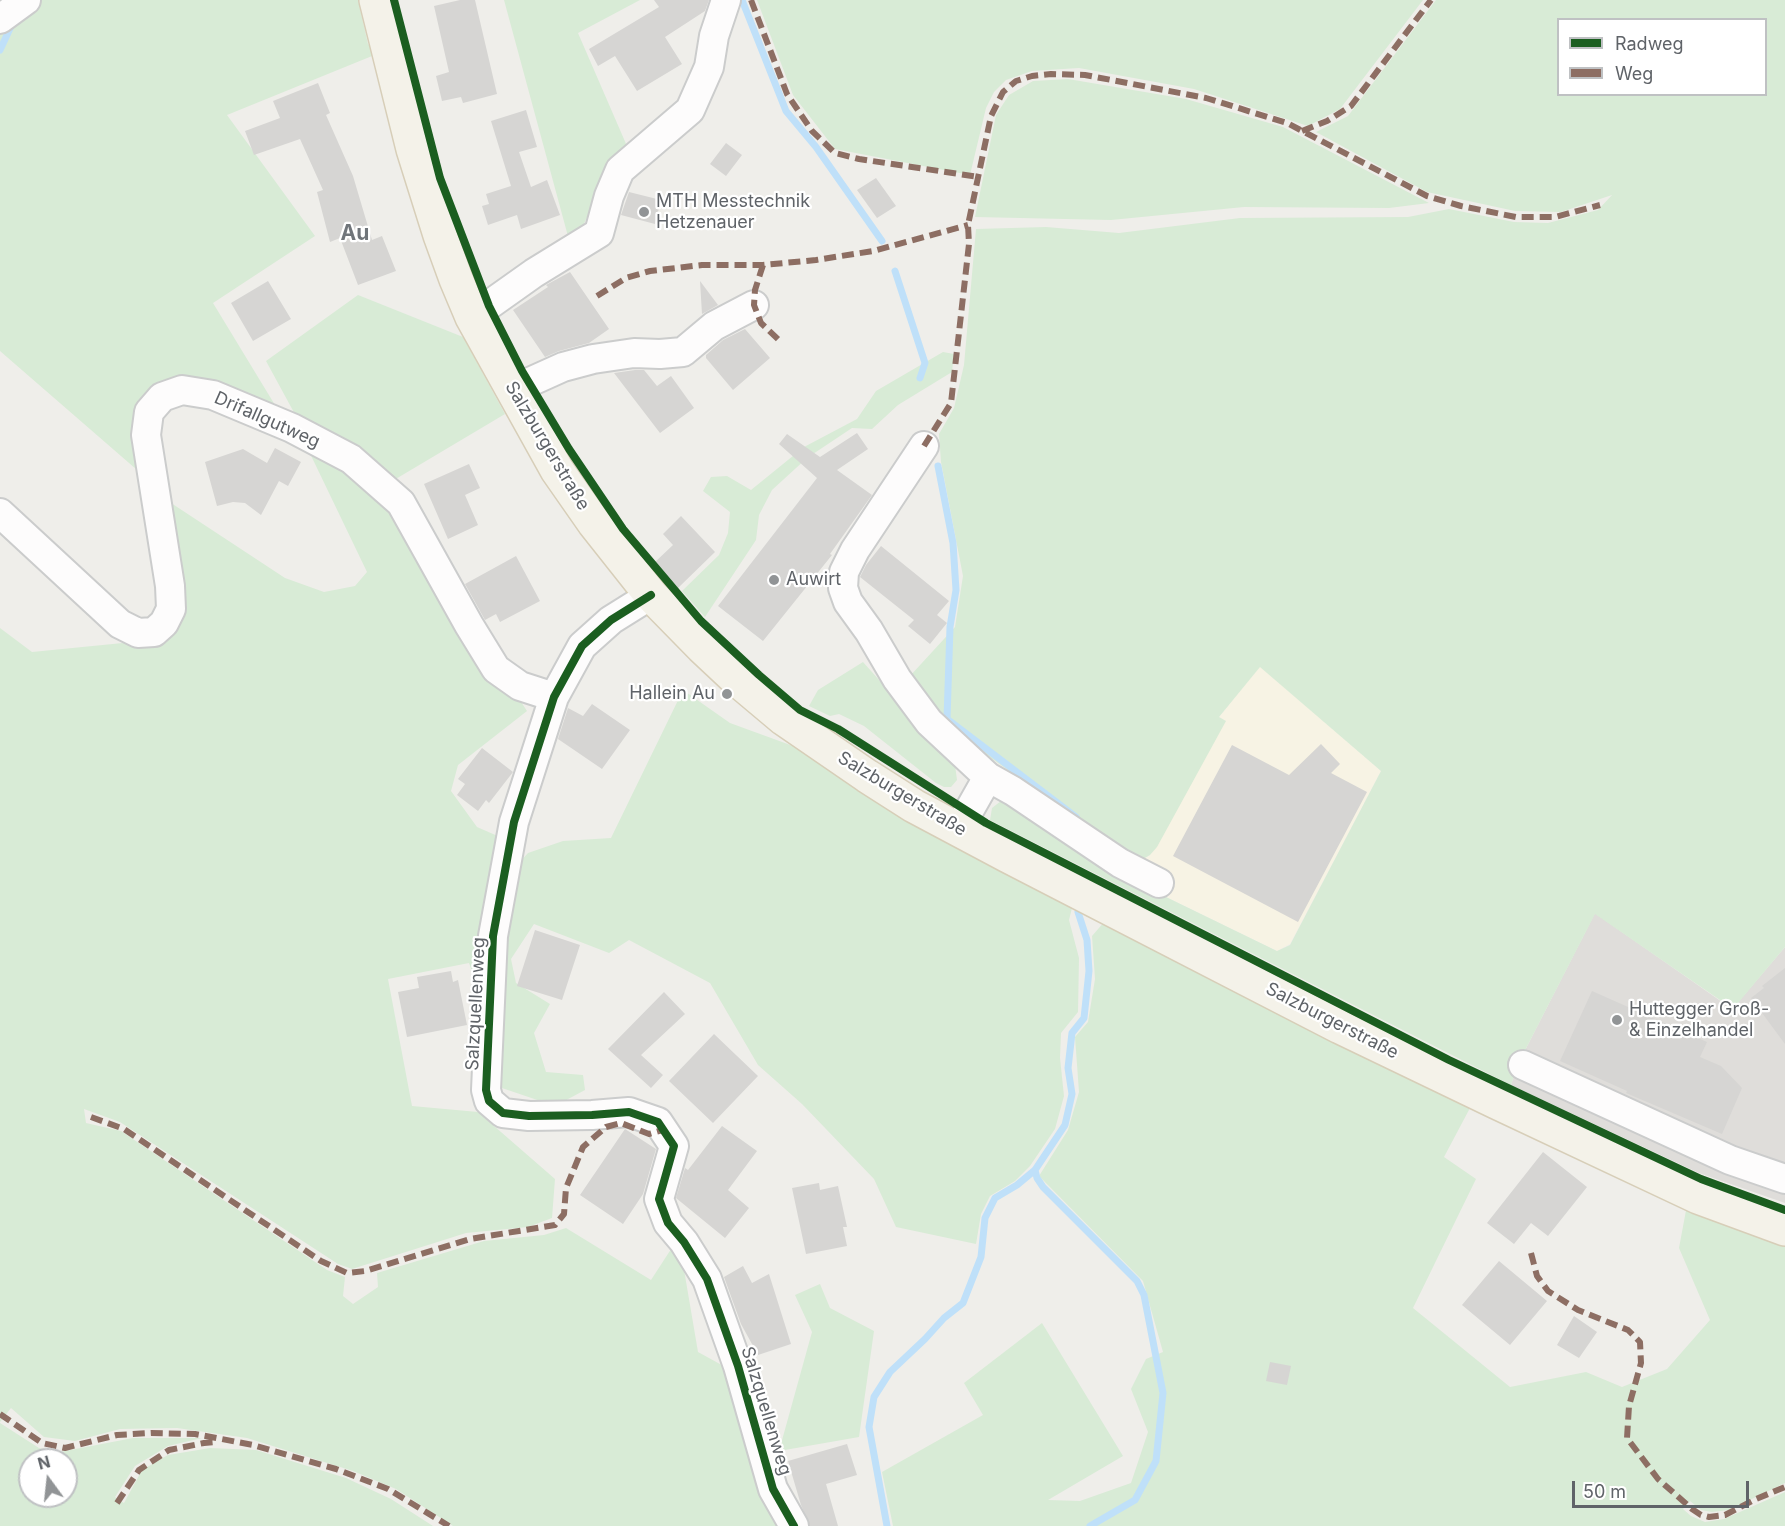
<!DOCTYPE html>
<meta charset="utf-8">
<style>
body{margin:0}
#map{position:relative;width:1785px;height:1526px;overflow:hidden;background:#efeeea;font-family:Inter,sans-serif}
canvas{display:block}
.legend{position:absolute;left:1557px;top:18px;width:210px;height:78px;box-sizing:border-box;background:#fff;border:2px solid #bfc1c3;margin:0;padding:8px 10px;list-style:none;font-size:18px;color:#5f6368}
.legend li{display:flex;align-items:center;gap:12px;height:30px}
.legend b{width:30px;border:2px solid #bfc1c3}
.north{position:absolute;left:18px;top:1448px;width:60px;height:60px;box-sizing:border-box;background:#fff;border:2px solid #bfc1c3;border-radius:50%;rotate:345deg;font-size:16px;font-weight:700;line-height:24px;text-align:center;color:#5f6368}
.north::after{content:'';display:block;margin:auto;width:21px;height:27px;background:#919496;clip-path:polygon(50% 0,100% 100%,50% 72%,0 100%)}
.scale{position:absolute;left:1572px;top:1481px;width:177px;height:27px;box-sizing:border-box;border:3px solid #5f6368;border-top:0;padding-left:8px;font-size:18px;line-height:21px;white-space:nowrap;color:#5f6368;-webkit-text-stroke:4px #fff;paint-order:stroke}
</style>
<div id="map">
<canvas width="1785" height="1526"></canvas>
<ul class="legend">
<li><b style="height:8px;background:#1b5e20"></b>Radweg</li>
<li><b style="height:8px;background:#8d6e63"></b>Weg</li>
</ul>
<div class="north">N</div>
<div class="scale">50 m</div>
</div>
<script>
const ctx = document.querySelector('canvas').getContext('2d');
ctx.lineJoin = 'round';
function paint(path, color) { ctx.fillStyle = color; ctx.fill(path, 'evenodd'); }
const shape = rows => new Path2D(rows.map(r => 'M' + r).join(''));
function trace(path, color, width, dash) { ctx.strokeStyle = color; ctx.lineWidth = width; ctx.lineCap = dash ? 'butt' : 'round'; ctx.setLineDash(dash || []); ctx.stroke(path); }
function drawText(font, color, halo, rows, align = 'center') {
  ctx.font = font + ' Inter,sans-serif'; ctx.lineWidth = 4.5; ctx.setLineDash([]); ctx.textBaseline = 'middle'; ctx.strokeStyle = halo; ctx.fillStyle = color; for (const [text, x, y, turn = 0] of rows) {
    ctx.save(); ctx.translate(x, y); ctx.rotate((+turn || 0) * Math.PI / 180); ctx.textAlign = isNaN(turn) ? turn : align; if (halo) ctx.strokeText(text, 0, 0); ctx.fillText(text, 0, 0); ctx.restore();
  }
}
const commercial = shape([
 [1260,666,1381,771,1290,944,1277,951,1125,877,1133,859,1144,859,1150,855,1225,721,1219,717]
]);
const industrial = shape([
 [1595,913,1732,1009,1785,947,1785,1203,1699,1173,1511,1085,1518,1064]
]);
const green = shape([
 [42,0,358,0,368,44,377,54,227,115,315,236,213,303,278,410,162,385,144,476,0,351,0,16,34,6],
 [504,0,640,0,578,33,630,153,607,173,583,226,569,240],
 [757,0,1423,0,1340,109,1308,126,1194,89,1079,68,1032,71,1006,80,994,92,986,108,970,175,835,149,793,95],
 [1436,0,1785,0,1785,947,1733,1009,1595,914,1518,1064,1511,1085,990,820,992,808,1001,801,1027,810,1125,877,1277,951,1290,945,1381,771,1260,667,1219,717,1226,721,1157,847,1150,855,1143,859,1133,859,1113,846,955,732,910,676,955,627,963,576,941,462,939,434,954,408,964,365,976,229,1046,227,1119,233,1240,218,1408,217,1449,209,1514,222,1548,223,1598,210,1612,195,1561,212,1515,211,1427,192,1316,132,1348,116],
 [1558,20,1766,20,1766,94,1558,94],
 [1068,79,1186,99,1283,127,1429,203,1389,208,1244,207,1111,220,975,217,996,115,1009,95,1033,81],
 [358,295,463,337,505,414,389,483,297,418,266,361],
 [943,352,954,354,952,372,898,405,872,429,852,428,807,458,772,490,759,515,756,540,705,617,682,591,719,555,728,533,730,512,703,491,711,477,727,476,751,490,804,447,857,419,876,391],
 [304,441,393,507,527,711,458,765,451,791,477,827,500,837,490,894,528,853,563,841,611,838,683,690,730,723,804,750,1073,904,1069,920,1079,958,1078,1012,1061,1033,1060,1058,1064,1096,1055,1129,1030,1166,1015,1181,990,1196,981,1214,976,1244,896,1227,874,1179,802,1104,758,1065,710,983,629,940,609,953,534,924,511,959,516,983,550,1004,534,1033,546,1072,583,1075,585,1090,555,1106,499,1087,503,1025,478,988,469,963,388,979,412,1106,478,1112,555,1179,552,1218,528,1227,466,1233,352,1269,338,1264,120,1122,84,1109,86,1123,121,1131,327,1270,345,1277,343,1296,353,1304,378,1287,377,1273,484,1241,544,1235,566,1228,651,1280,675,1243,681,1252,698,1352,729,1369,789,1526,453,1526,396,1489,353,1471,247,1438,177,1428,120,1429,75,1441,44,1437,11,1408,0,1422,0,628,32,652,153,640,168,501,285,578,324,592,355,586,367,572],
 [863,662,955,765,957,780,951,787,944,787,936,783,864,726,839,714,830,716,809,706,818,690],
 [1105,921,1311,1029,1470,1108,1444,1157,1476,1179,1413,1308,1510,1387,1586,1372,1622,1387,1667,1369,1710,1320,1679,1248,1687,1205,1785,1241,1785,1483,1729,1510,1712,1512,1701,1510,1690,1501,1683,1509,1691,1516,1705,1522,1724,1519,1785,1492,1785,1526,893,1526,882,1472,983,1415,964,1383,1042,1323,1123,1456,1048,1500,1080,1501,1131,1483,1148,1432,1131,1389,1146,1359,1163,1352,1143,1281,1039,1176,1068,1130,1079,1092,1075,1037,1088,1022,1095,979,1092,936],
 [820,1284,830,1308,874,1331,859,1437,779,1451,812,1332,795,1295],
 [0,1423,39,1448,60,1452,133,1438,202,1438,168,1446,135,1466,115,1497,124,1503,142,1470,168,1455,210,1448,256,1450,346,1478,391,1499,433,1526,0,1526],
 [30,1460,66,1460,66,1496,30,1496]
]);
const stream = shape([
 [742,0,786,111,816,147,882,241],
 [0,50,13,22],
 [895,271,925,363,920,378],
 [938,466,953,543,956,590,950,627,947,719,1076,817],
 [1035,1170,1037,1178,1043,1187,1137,1281,1144,1295,1163,1393,1156,1461,1135,1500,1090,1526],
 [887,1526,869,1427,874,1397,890,1372,925,1339,944,1318,963,1303,981,1257,985,1218,995,1198,1017,1185,1035,1170,1065,1125,1072,1094,1068,1068,1072,1033,1084,1018,1089,971,1087,940,1078,912]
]);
const building = shape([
 [460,0,475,0,497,94,463,103,461,97,442,101,436,76,449,72,434,6],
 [654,0,709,0,705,11,665,37,682,64,637,91,615,56,598,66,589,49,659,7],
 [318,83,330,113,326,115,353,176,372,240,382,236,396,271,358,285,340,238,330,242,317,192,323,190,300,139,254,155,245,131,280,118,273,101],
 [526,110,537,147,519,152,531,187,547,180,560,215,521,229,517,215,488,225,482,206,489,204,486,194,511,186,491,121],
 [726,143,742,155,726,176,710,164],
 [876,178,896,206,877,218,857,190],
 [629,192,661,200,655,224,621,215],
 [570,272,609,329,589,343,559,351,545,357,513,310,548,287,546,285],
 [268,281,291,319,253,341,231,303],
 [700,281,718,305,702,314],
 [745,329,770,358,733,390,706,358,706,355,723,340],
 [635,370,644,370,657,386,671,376,694,408,660,433,614,373],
 [857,433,868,449,837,470,872,495,830,554,832,555,763,641,718,606,817,478,779,444,787,434,820,457],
 [275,448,301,462,288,486,279,481,261,515,245,503,233,502,217,506,205,462,243,449,267,463],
 [469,464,480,488,465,495,478,525,448,539,424,484],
 [681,516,715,552,678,588,654,563,673,545,663,534],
 [881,546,949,601,937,615,947,623,930,644,908,626,914,620,860,577,866,565],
 [516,556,540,601,500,622,496,614,485,620,465,584],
 [592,704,630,730,602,769,558,739,568,708,583,716],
 [1321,744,1340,764,1331,773,1367,792,1298,922,1173,856,1232,745,1289,775],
 [482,748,513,772,489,803,486,800,478,811,457,795,465,784,458,779],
 [535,930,580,945,562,1000,517,986],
 [1785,968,1785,1044,1751,998,1764,988,1762,986],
 [451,971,453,982,458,980,467,1025,407,1037,398,992,419,988,417,977],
 [1592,991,1707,1042,1700,1057,1721,1066,1742,1088,1722,1134,1626,1093,1627,1091,1560,1061],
 [664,992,685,1014,641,1055,663,1075,651,1088,608,1049],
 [714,1034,758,1076,713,1123,669,1081],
 [722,1126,757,1151,728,1190,749,1208,725,1238,676,1198,685,1168,688,1170],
 [625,1129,656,1149,643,1194,623,1224,580,1195],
 [1543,1152,1587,1187,1548,1236,1531,1223,1514,1244,1487,1223],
 [819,1183,820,1190,838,1186,847,1227,843,1227,847,1246,806,1254,792,1188],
 [1499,1261,1547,1301,1510,1345,1462,1305],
 [743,1266,752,1283,769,1274,791,1344,758,1355,741,1324,724,1277],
 [1574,1316,1597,1332,1579,1358,1557,1345],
 [1270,1362,1291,1366,1287,1385,1266,1381],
 [847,1444,857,1475,826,1484,838,1526,810,1526,801,1505,788,1461]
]);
const minor = shape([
 [0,19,26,0],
 [472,317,534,273,599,233,609,196,620,170,690,110,709,67,714,36,726,0],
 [512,390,563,367,593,359,634,353,660,354,683,352,714,326,754,305],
 [924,446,855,550,844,572,843,588,848,602,869,631,897,679,929,722,988,777,958,830],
 [0,513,120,624,138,633,154,632,164,623,171,609,170,586,146,435,149,412,162,397,182,390,213,395,292,428,351,459,401,503,469,625,496,669,520,686,554,697],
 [651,595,611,620,582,646,554,697,514,822,493,936,486,1090,489,1101,503,1113,529,1116,592,1115,629,1112,658,1122,674,1146,659,1199,668,1223,684,1242,707,1279,738,1366,773,1489,794,1526],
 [988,777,1013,791,1120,863,1159,883],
 [1523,1065,1730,1160,1785,1179]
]);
const major = shape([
 [376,0,413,149,440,235,456,279,472,317,557,470,594,523,651,595,702,647,734,677,784,719,867,776,914,806,1008,856,1340,1027,1496,1102,1698,1197,1785,1229]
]);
const quiet = shape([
 [751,0,787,94,812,131,835,153,859,159,979,177],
 [1302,131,1327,121,1351,106,1431,0],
 [763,265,755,290,754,305,761,323,782,343],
 [597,296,626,278,650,271,702,265,763,265,816,260,873,251,968,225],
 [924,446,951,403,969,244,968,225,991,116,1003,92,1016,81,1032,76,1051,74,1085,75,1206,98,1287,123,1427,196,1461,206,1516,217,1555,217,1600,205],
 [91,1117,124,1129,321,1261,347,1273,365,1271,470,1239,555,1225,564,1214,566,1188,583,1147,606,1127,621,1123,649,1134,663,1130],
 [1531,1253,1537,1276,1548,1291,1578,1310,1628,1330,1640,1342,1641,1363,1629,1406,1627,1438,1658,1479,1692,1509,1701,1515,1709,1517,1725,1515,1756,1499,1785,1487],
 [0,1414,42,1443,65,1448,117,1435,151,1433,195,1434,253,1445,336,1469,388,1489,449,1526],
 [117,1503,139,1470,169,1450,204,1443,215,1442]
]);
const cycleway = shape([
 [394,0,440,178,489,306,522,371,569,449,623,529,701,621,759,675,800,710,838,729,986,823,1449,1060,1701,1179,1785,1210],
 [651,595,611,620,582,646,554,697,514,822,493,936,486,1090,489,1101,503,1113,529,1116,592,1115,629,1112,658,1122,674,1146,659,1199,668,1223,684,1242,707,1279,738,1366,773,1489,794,1526]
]);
const markers = [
 [644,212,6,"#919496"],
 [774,580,6,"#919496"],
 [727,694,6,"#919496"],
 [1617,1020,6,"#919496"]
];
const poiNames = [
 ["MTH Messtechnik",656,202],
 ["Hetzenauer",656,223],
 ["Auwirt",786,580],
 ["Hallein Au",715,694,"right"],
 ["Huttegger Groß-",1629,1010],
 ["& Einzelhandel",1629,1031]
];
const streetNames = [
 ["Drifallgutweg",267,420,24],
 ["Salzburgerstraße",547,446,59],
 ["Salzburgerstraße",902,794,31],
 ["Salzquellenweg",476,1004,-87],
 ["Salzburgerstraße",1332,1021,27],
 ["Salzquellenweg",766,1411,73]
];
const quarterNames = [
 ["Au",355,234]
];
paint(commercial, '#f7f3e4');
paint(industrial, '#dfddda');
paint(green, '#d8ebd6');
trace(stream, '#bfe0f9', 7);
paint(building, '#d6d5d3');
trace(minor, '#cbcccc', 32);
trace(major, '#d7ceb8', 36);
trace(minor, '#fdfcfc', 28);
trace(major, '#f4f2e9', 33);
trace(quiet, '#8d6e63', 6, [12, 6]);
trace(cycleway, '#1b5e20', 8);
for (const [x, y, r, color] of markers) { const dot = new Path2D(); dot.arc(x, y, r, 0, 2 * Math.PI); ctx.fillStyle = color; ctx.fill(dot); trace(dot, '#fff', 2); }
drawText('18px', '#5f6368', '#fff', poiNames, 'left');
drawText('18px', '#5f6368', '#fff', streetNames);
drawText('bold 21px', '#70757a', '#fff', quarterNames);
</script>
